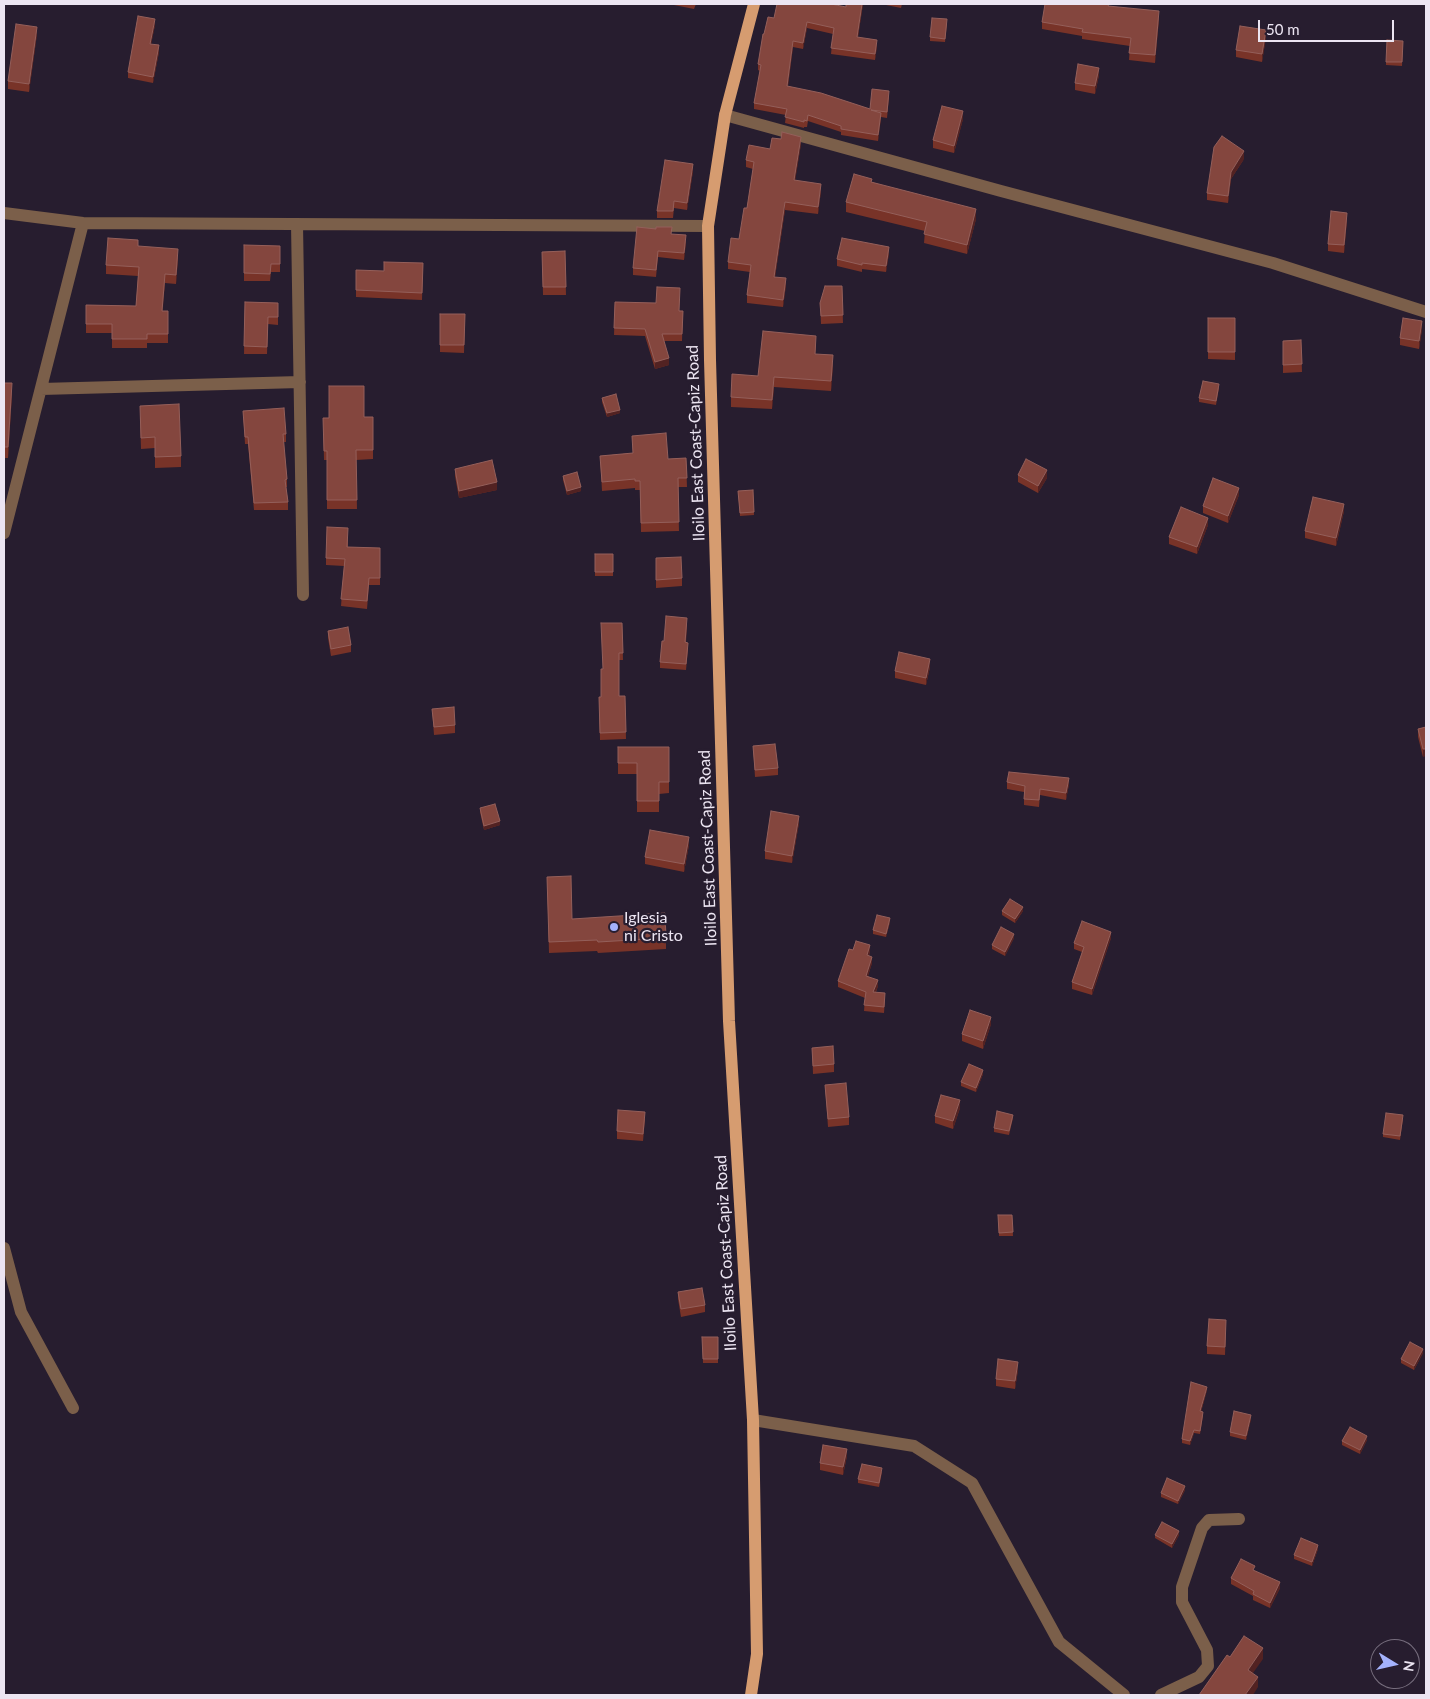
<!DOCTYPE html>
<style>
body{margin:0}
#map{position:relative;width:1430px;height:1699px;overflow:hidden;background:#271d2f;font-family:Lato,sans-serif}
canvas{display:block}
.frame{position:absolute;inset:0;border:5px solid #ece5f2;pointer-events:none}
.north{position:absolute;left:1370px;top:1639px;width:50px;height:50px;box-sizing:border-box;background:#271d2f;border:1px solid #766d7d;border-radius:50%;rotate:99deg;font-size:14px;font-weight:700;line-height:20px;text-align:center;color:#ece5f2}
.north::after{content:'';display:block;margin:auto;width:18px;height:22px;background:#a4b2fc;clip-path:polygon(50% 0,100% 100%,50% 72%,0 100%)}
.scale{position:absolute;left:1258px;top:20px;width:136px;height:22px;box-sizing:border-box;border:2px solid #ece5f2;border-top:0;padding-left:6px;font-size:15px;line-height:18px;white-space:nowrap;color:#ece5f2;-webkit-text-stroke:4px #271d2f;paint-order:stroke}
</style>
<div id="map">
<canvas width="1430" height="1699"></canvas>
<div class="frame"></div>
<div class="north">N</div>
<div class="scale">50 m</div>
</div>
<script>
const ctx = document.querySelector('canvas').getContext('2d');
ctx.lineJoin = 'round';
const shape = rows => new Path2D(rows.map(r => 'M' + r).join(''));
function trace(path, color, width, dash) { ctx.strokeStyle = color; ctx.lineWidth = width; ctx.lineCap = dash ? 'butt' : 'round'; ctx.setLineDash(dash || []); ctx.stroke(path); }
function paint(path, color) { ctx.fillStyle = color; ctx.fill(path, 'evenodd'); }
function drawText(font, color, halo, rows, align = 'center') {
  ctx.font = font + ' Lato,sans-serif'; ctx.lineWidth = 4.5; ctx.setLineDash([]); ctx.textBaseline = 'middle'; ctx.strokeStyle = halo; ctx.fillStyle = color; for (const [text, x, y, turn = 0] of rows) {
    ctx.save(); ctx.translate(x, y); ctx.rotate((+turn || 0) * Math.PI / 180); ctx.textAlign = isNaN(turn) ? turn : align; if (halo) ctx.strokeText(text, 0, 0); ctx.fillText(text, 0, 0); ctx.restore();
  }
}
const minor = shape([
 [725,115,1001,191,1273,263,1426,312],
 [4,213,83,223,708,226],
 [297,224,303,595],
 [41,389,300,382],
 [4,533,83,223],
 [4,1248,21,1312,73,1408],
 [753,1420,914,1446,972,1483,1059,1642,1124,1695],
 [1161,1695,1199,1677,1208,1666,1207,1650,1182,1602,1182,1587,1202,1528,1209,1520,1239,1519]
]);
const primary = shape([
 [751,1695,757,1654,753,1420,729,1021,710,360,708,226,725,115,754,4]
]);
const wall = shape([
 [669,4,696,4,694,9],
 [863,4,858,37,877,46,875,60,831,54,833,34,807,28,803,49,793,47,788,86,870,109,889,97,887,118,881,117,878,141,841,135,841,132,808,121,807,127,804,127,804,128,785,123,786,115,754,109,754,103,760,71,758,70,758,64,764,34,774,18],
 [881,4,902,4,901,8],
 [1109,6,1159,19,1155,63,1129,60,1130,46,1082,39,1082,36,1042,29,1042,22],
 [947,23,945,42,930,41,930,37],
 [155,25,151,44,159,52,153,83,128,78,128,72],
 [37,34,29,92,8,89,8,81],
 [1266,37,1262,62,1236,57,1236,50],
 [1403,41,1402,66,1386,65,1386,62],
 [1099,75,1095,94,1075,90,1075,83],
 [963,119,954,153,933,148,933,140],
 [801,144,795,180,821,191,818,214,785,210,775,277,786,285,783,307,747,303,747,295,750,272,728,269,728,262,739,239,747,208,753,169,746,167,746,160,770,149],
 [1244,159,1231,179,1228,203,1207,200,1207,193],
 [693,171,687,210,674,208,673,218,657,218,657,211],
 [872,182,976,219,967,254,924,243,925,231,846,212,846,202],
 [1347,220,1344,253,1328,251,1328,244],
 [672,234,686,242,684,260,658,257,656,277,633,275,633,268],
 [244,245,280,246,280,272,271,272,270,281,244,281],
 [138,246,178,258,176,284,165,283,162,311,168,311,168,343,147,343,147,348,112,348,112,333,86,333,86,305,136,306,138,276,106,274,106,265],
 [565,251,566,295,543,295,542,252],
 [889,253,886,272,862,269,862,272,837,266,837,259],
 [423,263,422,300,356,297,356,270,384,271],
 [842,286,843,323,821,324,820,303],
 [245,302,278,303,278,325,268,324,267,354,244,354],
 [615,302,683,311,682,341,664,341,669,365,655,369,645,336,614,335],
 [440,314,465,314,464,353,440,352],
 [1208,318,1235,318,1235,360,1208,359],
 [1422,329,1419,349,1400,345,1400,338],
 [1301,340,1302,372,1283,373,1283,341],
 [816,345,815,354,833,365,831,391,774,387,772,409,731,407,731,397,758,376],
 [4,383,12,394,8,458,4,458],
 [1219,388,1216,405,1199,402,1199,398],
 [602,398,620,413,607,417,602,402],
 [243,411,286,434,286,442,283,442,287,479,287,487,286,487,288,502,288,510,254,510,248,444,245,444],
 [140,417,181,456,181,467,155,468,155,448,141,449],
 [364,417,373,417,373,459,356,460,357,509,327,509,327,460,324,460,323,418],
 [632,436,668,459,686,458,687,487,678,487,679,531,641,532,640,490,635,490,635,488,602,491,600,456,633,453],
 [455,469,497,490,459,498,455,476],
 [1018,475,1047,478,1038,493,1018,482],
 [563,476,581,491,567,495,563,480],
 [753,490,754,515,740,516,738,491],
 [1239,495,1228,523,1203,513,1203,506],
 [1344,511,1336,546,1305,538,1305,531],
 [1208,525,1197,554,1169,544,1169,537],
 [348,536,348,547,380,548,380,585,369,585,367,609,341,606,344,566,326,565,326,558],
 [595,554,613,554,613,576,595,576],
 [656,558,682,578,682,586,656,588],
 [622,623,623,660,619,660,619,696,625,696,626,739,600,740,599,697,601,697,603,669],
 [687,624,686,642,688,649,686,670,660,668,660,662,664,641],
 [328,631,351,645,351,652,331,656,328,638],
 [930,667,926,685,895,678,895,671],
 [432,709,455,725,455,733,434,735],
 [1426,727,1423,757,1418,737,1418,729],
 [753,746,778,768,778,775,755,777],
 [618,747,669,747,669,793,659,794,659,812,637,812,637,774,618,774],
 [1007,782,1069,784,1066,800,1040,795,1039,807,1024,805,1024,792,1007,789],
 [480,808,500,825,484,830,480,812],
 [799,823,792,863,765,859,765,851],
 [689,845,684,872,645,864,645,857],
 [547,877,572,919,666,938,666,949,598,953,597,951,549,953],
 [1002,911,1023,911,1015,923,1002,915],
 [890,922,886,937,873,934,873,930],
 [1014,938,1005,956,992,949,992,945],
 [1111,938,1092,995,1072,989,1072,982,1082,952,1074,949,1074,943],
 [853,950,870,951,869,956,872,963,868,976,878,986,876,992,885,999,884,1013,864,1011,865,998,838,987,838,981],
 [991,1024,983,1049,962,1041,962,1034],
 [812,1048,834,1064,834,1072,813,1074],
 [983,1074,976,1092,961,1086,961,1082],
 [825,1085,849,1117,849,1125,828,1127],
 [960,1108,953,1129,935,1123,935,1116],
 [1013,1118,1009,1135,994,1132,994,1128],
 [645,1119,643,1141,617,1139,617,1131],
 [1403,1119,1400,1140,1383,1137,1383,1134],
 [998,1215,1012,1215,1013,1236,999,1236],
 [678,1292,705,1305,705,1312,681,1317,678,1299],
 [1226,1327,1225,1355,1207,1354,1207,1346],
 [702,1337,718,1359,718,1363,703,1363],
 [1423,1353,1414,1370,1401,1363,1401,1359],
 [1018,1370,1015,1389,996,1386,996,1379],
 [1207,1390,1201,1412,1203,1416,1200,1434,1194,1433,1190,1445,1182,1443,1182,1439],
 [1251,1419,1246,1440,1230,1436,1230,1432],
 [1367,1440,1360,1454,1342,1445,1342,1441],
 [847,1456,843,1475,820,1470,820,1463],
 [882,1472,879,1487,858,1483,858,1479],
 [1185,1490,1178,1504,1161,1497,1161,1493],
 [1155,1535,1179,1535,1172,1548,1155,1538],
 [1318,1549,1312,1566,1294,1559,1294,1555],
 [1255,1571,1280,1588,1270,1608,1253,1600,1253,1596,1231,1584,1231,1578]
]);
const shadedWall = shape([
 [862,4,863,4,857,43,857,37],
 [1159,11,1159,19,1155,63,1155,55],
 [155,19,155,25,150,50,150,44],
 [807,22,807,28,803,49,803,43],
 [37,27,37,34,29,92,29,84],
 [1266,30,1266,37,1262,62,1262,54],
 [877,40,877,46,875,60,875,54],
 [793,41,793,47,787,92,787,86],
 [159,45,159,52,153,83,153,77],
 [1099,68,1099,75,1095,94,1095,86],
 [963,111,963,119,954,153,954,146],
 [881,113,881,119,878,141,878,135],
 [801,137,801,144,794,188,794,180],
 [1244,151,1244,159,1231,179,1228,203,1228,196,1231,172],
 [693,164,693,171,687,210,687,203],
 [821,184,821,191,818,214,818,207],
 [785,202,785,210,774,284,774,277],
 [976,209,976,219,967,254,967,245],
 [1347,213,1347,220,1344,253,1344,245],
 [686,235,686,242,684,260,684,253],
 [889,247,889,253,886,272,886,266],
 [178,249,178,258,176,284,176,275],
 [165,274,165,283,162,320,162,311],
 [786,278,786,285,783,307,783,300],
 [1422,321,1422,329,1419,349,1419,341],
 [833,355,833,365,831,391,831,381],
 [669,358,669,365,655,369,655,362],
 [774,377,774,387,772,409,772,400],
 [12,383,12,394,8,458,8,447],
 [620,410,620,413,607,417,607,413],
 [1047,470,1047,478,1038,493,1038,486],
 [497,482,497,490,459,498,459,491],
 [581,487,581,491,567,495,567,491],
 [1239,488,1239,495,1228,523,1228,516],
 [1344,504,1344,511,1336,546,1336,538],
 [1208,518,1208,525,1197,554,1197,547],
 [930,659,930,667,926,685,926,678],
 [1423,749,1426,749,1426,756,1423,757],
 [1069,778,1069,784,1066,800,1066,793],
 [799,816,799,823,792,863,792,856],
 [500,821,500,825,484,830,484,826],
 [689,837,689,845,684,872,684,864],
 [1023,907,1023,911,1015,923,1015,919],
 [890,918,890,922,886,937,886,934],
 [1111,932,1111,938,1092,995,1092,989],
 [1014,934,1014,938,1005,956,1005,952],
 [870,945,870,951,867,961,867,955],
 [872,957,872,963,866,982,866,976],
 [878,980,878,986,873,998,873,992],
 [991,1017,991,1024,983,1049,983,1041],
 [983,1070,983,1074,976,1092,976,1088],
 [960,1100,960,1108,953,1129,953,1121],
 [1423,1349,1423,1353,1414,1370,1414,1366],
 [1018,1362,1018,1370,1015,1389,1015,1381],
 [1207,1387,1207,1390,1200,1415,1200,1411],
 [1251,1415,1251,1419,1246,1440,1246,1436],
 [1194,1430,1194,1433,1190,1445,1190,1441],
 [1367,1436,1367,1440,1360,1454,1360,1450],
 [847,1449,847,1456,843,1475,843,1467],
 [1185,1486,1185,1490,1178,1504,1178,1501],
 [1179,1531,1179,1535,1172,1548,1172,1544],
 [1318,1545,1318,1549,1312,1566,1312,1562],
 [1280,1582,1280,1588,1270,1608,1270,1603],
 [1263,1648,1263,1659,1248,1680,1248,1670],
 [1258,1677,1258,1687,1253,1695,1245,1695]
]);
const building = shape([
 [777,4,831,4,846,7,846,4,862,4,857,37,877,40,875,54,831,48,834,28,807,22,803,43,793,41,787,86,821,93,870,109,872,89,889,91,887,112,871,110,881,113,878,135,841,129,841,126,808,115,807,121,804,120,804,122,785,117,787,109,754,103,761,65,758,64,763,34,764,34,768,17,774,18,777,4],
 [1045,4,1109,4,1108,6,1159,11,1155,55,1129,53,1131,38,1082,32,1083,29,1042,22,1045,4],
 [138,16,155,19,150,44,159,45,153,77,128,72,138,16],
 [932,18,947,19,945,39,930,37,932,18],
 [16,24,37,27,29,84,8,81,16,24],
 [1240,26,1266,30,1262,54,1236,50,1240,26],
 [1387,40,1403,41,1402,62,1386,62,1387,40],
 [1078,64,1099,68,1095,86,1075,83,1078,64],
 [942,106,963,111,954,146,933,140,942,106],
 [782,132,801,137,794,180,821,184,818,207,785,202,774,277,786,278,783,300,747,295,751,265,728,262,731,238,739,239,744,208,747,208,754,162,746,160,749,145,770,149,772,138,781,139,782,132],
 [1222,136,1244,151,1231,172,1228,196,1207,193,1214,147,1222,136],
 [665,160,693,164,687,203,674,201,673,211,657,211,665,160],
 [854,174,872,179,871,182,976,209,967,245,924,234,927,222,846,202,854,174],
 [1331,211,1347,213,1344,245,1328,244,1331,211],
 [637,227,656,229,656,227,672,227,671,234,686,235,684,253,658,251,656,270,633,268,637,227],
 [108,238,138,240,138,246,178,249,176,275,165,274,162,311,168,311,168,334,147,334,147,339,112,339,112,324,86,324,86,305,136,306,139,267,106,265,108,238],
 [842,238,889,247,886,266,862,263,862,265,837,259,842,238],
 [244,245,280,246,280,264,271,264,270,274,244,273,244,245],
 [565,251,566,287,543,287,542,252,565,251],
 [384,262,423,263,422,293,356,290,356,270,384,271,384,262],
 [825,286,842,286,843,315,821,316,820,303,825,286],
 [657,287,680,288,679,311,683,311,682,334,662,334,669,358,655,362,645,329,614,328,615,302,656,303,657,287],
 [245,302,278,303,278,317,268,317,267,347,244,346,245,302],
 [440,314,465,314,464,345,440,345,440,314],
 [1208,318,1235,318,1235,352,1208,352,1208,318],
 [1403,318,1422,321,1419,341,1400,338,1403,318],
 [763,331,816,336,815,354,833,355,831,381,774,377,772,400,731,397,732,374,758,376,763,331],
 [1301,340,1302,364,1283,365,1283,341,1301,340],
 [1203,381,1219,384,1216,401,1199,398,1203,381],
 [4,383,12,383,8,447,4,447,4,383],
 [329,386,364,386,364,417,373,417,373,450,356,450,357,500,327,500,327,451,324,451,323,418,329,418,329,386],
 [616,394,620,410,607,413,602,398,616,394],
 [179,404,181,456,155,457,155,437,141,438,140,406,179,404],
 [284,408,286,434,283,434,287,479,285,480,288,502,254,503,248,437,245,437,243,411,284,408],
 [666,433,668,459,686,458,687,478,678,478,679,522,641,523,640,481,635,481,635,479,602,482,600,456,633,453,632,436,666,433],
 [1026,459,1047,470,1038,486,1018,475,1026,459],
 [492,460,497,482,459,491,455,469,492,460],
 [577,472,581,487,567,491,563,476,577,472],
 [1213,478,1239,488,1228,516,1203,506,1213,478],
 [753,490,754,512,740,513,738,491,753,490],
 [1313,497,1344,504,1336,538,1305,531,1313,497],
 [1181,507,1208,518,1197,547,1169,537,1181,507],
 [327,527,348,528,347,547,380,548,380,578,369,578,367,601,341,599,345,559,326,558,327,527],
 [595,554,613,554,613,572,595,572,595,554],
 [681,557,682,578,656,580,656,558,681,557],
 [666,616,687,618,685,642,688,643,686,664,660,662,662,641,664,641,666,616],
 [601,623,622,623,623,653,619,653,619,696,625,696,626,732,600,733,599,697,601,697,601,669,603,669,601,623],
 [348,627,351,645,331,649,328,631,348,627],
 [899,652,930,659,926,678,895,671,899,652],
 [454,707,455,725,434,727,432,709,454,707],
 [1426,727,1426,749,1423,749,1418,729,1426,727],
 [775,744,778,768,755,770,753,746,775,744],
 [618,747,669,747,669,782,659,782,659,801,637,801,637,763,618,763,618,747],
 [1009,772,1069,778,1066,793,1040,789,1039,800,1024,799,1025,786,1007,782,1009,772],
 [495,804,500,821,484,826,480,808,495,804],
 [771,811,799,816,792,856,765,851,771,811],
 [650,830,689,837,684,864,645,857,650,830],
 [571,876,572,919,665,913,666,938,598,942,597,940,549,942,547,877,571,876],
 [1010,899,1023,907,1015,919,1002,911,1010,899],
 [877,915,890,918,886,934,873,930,877,915],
 [1082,921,1111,932,1092,989,1072,982,1084,947,1074,943,1082,921],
 [1001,927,1014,934,1005,952,992,945,1001,927],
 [856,941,870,945,867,955,872,957,866,976,878,980,873,992,885,993,884,1007,864,1005,866,992,838,981,849,949,853,950,856,941],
 [970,1010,991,1017,983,1041,962,1034,970,1010],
 [833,1046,834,1064,813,1066,812,1048,833,1046],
 [969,1064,983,1070,976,1088,961,1082,969,1064],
 [846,1083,849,1117,828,1119,825,1085,846,1083],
 [941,1095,960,1100,953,1121,935,1116,941,1095],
 [618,1110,645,1112,643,1134,617,1131,618,1110],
 [997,1111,1013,1115,1009,1131,994,1128,997,1111],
 [1386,1113,1403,1115,1400,1136,1383,1134,1386,1113],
 [998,1215,1012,1215,1013,1232,999,1233,998,1215],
 [702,1288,705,1305,681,1309,678,1292,702,1288],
 [1209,1319,1226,1320,1225,1347,1207,1346,1209,1319],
 [702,1337,718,1337,718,1359,703,1359,702,1337],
 [1410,1342,1423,1349,1414,1366,1401,1359,1410,1342],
 [998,1359,1018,1362,1015,1381,996,1379,998,1359],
 [1191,1382,1207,1387,1200,1411,1203,1412,1200,1431,1194,1430,1190,1441,1182,1439,1191,1382],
 [1234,1411,1251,1415,1246,1436,1230,1432,1234,1411],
 [1350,1427,1367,1436,1360,1450,1342,1441,1350,1427],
 [823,1445,847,1449,843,1467,820,1463,823,1445],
 [862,1464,882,1468,879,1483,858,1479,862,1464],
 [1167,1478,1185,1486,1178,1501,1161,1493,1167,1478],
 [1162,1522,1179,1531,1172,1544,1155,1535,1162,1522],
 [1301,1538,1318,1545,1312,1562,1294,1555,1301,1538],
 [1241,1559,1255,1566,1253,1570,1280,1582,1270,1603,1253,1594,1254,1591,1231,1578,1241,1559],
 [1244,1636,1263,1648,1248,1670,1258,1677,1245,1695,1199,1695,1227,1655,1230,1657,1244,1636]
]);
const markers = [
 [614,927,5,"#a4b2fc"]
];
const streetNames = [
 ["Iloilo East Coast-Capiz Road",696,443,-92],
 ["Iloilo East Coast-Capiz Road",708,848,-92],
 ["Iloilo East Coast-Capiz Road",726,1253,-93]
];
const poiNames = [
 ["Iglesia",624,918],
 ["ni Cristo",624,936]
];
trace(minor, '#7b5f4a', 12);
trace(primary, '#d69c70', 12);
paint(wall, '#783328');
paint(shadedWall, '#522222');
paint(building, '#84463e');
trace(building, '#945f5a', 1);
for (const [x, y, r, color] of markers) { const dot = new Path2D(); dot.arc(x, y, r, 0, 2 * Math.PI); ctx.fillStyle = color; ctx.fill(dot); trace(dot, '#271d2f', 2); }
drawText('16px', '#ece5f2', '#271d2f', streetNames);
drawText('16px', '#ece5f2', '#271d2f', poiNames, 'left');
</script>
